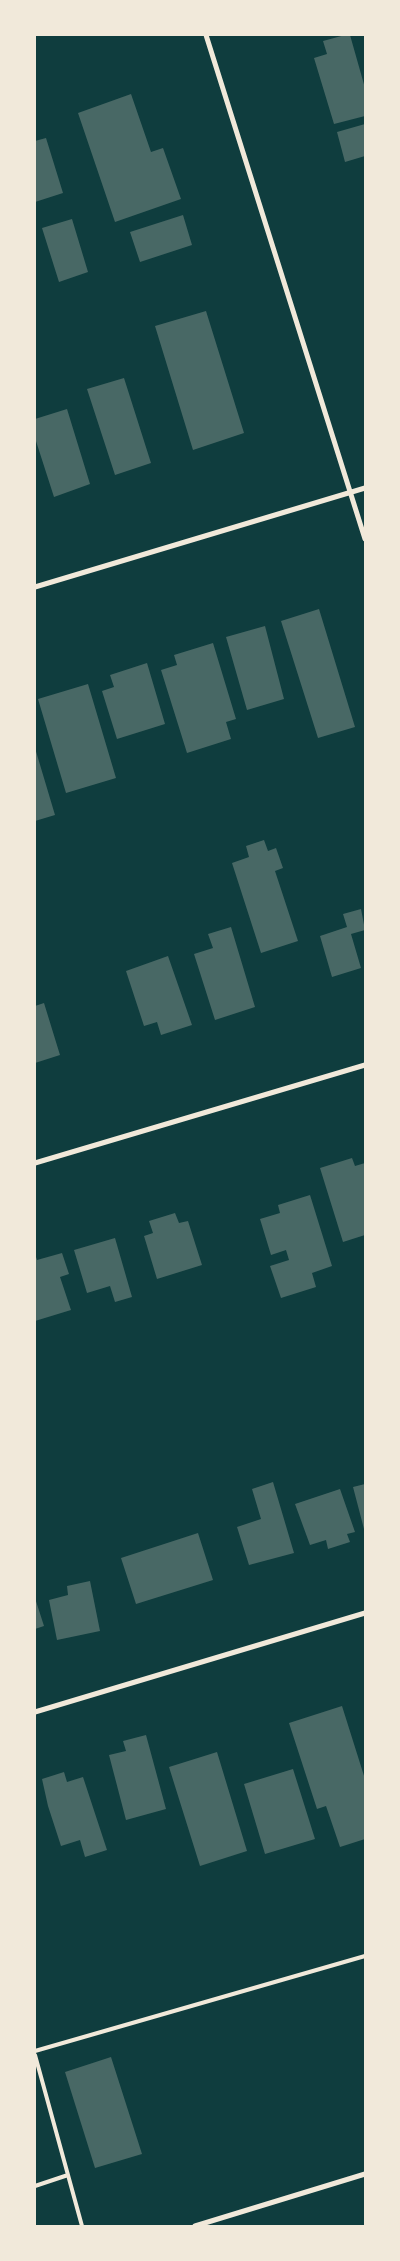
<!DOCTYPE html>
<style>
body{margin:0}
#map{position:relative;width:400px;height:2261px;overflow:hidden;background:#0f3d3e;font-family:Poppins,sans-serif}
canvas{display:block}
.frame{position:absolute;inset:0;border:36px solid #f1e9da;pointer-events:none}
</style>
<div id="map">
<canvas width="400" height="2261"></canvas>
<div class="frame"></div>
</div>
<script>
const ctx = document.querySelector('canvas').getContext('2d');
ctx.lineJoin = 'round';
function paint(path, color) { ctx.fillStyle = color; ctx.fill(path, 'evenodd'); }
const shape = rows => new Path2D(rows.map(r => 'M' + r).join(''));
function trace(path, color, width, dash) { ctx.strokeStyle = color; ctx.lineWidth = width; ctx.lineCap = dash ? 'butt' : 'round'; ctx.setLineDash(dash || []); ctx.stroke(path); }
const building = shape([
 [345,35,350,35,365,88,365,116,334,124,314,58,327,54,323,41],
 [131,94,151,152,163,148,181,199,115,222,78,113],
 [365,124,365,156,345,162,337,132],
 [46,138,63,193,35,202,35,141],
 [183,215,192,245,140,262,130,232],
 [72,219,88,272,59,282,42,228],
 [206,311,244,433,193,450,155,326],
 [124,378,151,463,115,475,87,389],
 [67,409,90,484,54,497,35,438,35,419],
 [319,609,355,727,318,738,281,621],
 [265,626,284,699,247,710,226,637],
 [213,643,236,719,226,722,231,739,187,753,161,670,177,665,174,655],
 [147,663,165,724,117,739,102,691,114,687,110,675],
 [88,684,116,778,66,793,38,699],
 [35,748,55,815,35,821],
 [264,840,268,851,276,848,283,868,275,871,298,941,261,953,232,863,249,857,246,846],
 [361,909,365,930,351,934,361,968,332,977,320,936,347,927,343,914],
 [231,927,255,1007,215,1020,194,954,213,948,208,934],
 [168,956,192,1025,161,1035,157,1022,144,1026,126,971],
 [44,1003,60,1055,35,1063,35,1006],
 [352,1158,355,1166,365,1163,365,1235,343,1242,320,1168],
 [310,1195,332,1266,312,1273,316,1287,281,1298,270,1266,289,1260,286,1250,271,1255,260,1219,280,1213,278,1205],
 [175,1213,179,1223,188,1221,202,1265,157,1279,144,1236,153,1233,149,1221],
 [115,1238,132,1297,115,1302,110,1286,87,1293,74,1250],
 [62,1253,69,1274,60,1277,71,1310,35,1321,35,1254,37,1260],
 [273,1482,294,1553,249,1565,237,1527,261,1519,252,1489],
 [365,1484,365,1529,364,1529,353,1487],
 [340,1489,355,1532,347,1534,350,1542,328,1549,326,1540,310,1545,295,1504],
 [198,1533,213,1580,136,1604,121,1558],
 [90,1581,100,1631,57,1640,49,1600,68,1595,67,1586],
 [35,1598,44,1626,35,1629],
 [342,1706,365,1779,365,1839,340,1847,326,1806,317,1809,289,1723],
 [146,1735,166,1809,126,1820,109,1755,126,1751,123,1741],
 [217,1752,247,1851,200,1866,169,1767],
 [293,1769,315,1839,265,1854,244,1784],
 [64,1772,67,1782,83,1777,107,1850,85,1857,80,1840,61,1846,48,1806,42,1779],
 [111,2057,142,2154,95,2168,65,2072]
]);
const service = shape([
 [35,2051,365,1956],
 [35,2055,68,2175],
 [35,2186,68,2175,82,2226]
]);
const minor = shape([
 [206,35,365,539],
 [35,587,365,488],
 [35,1163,365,1065],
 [35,1712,365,1613],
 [195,2226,365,2174]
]);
paint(building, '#486865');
trace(service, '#f1e9da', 4);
trace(minor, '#f1e9da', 5);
</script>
